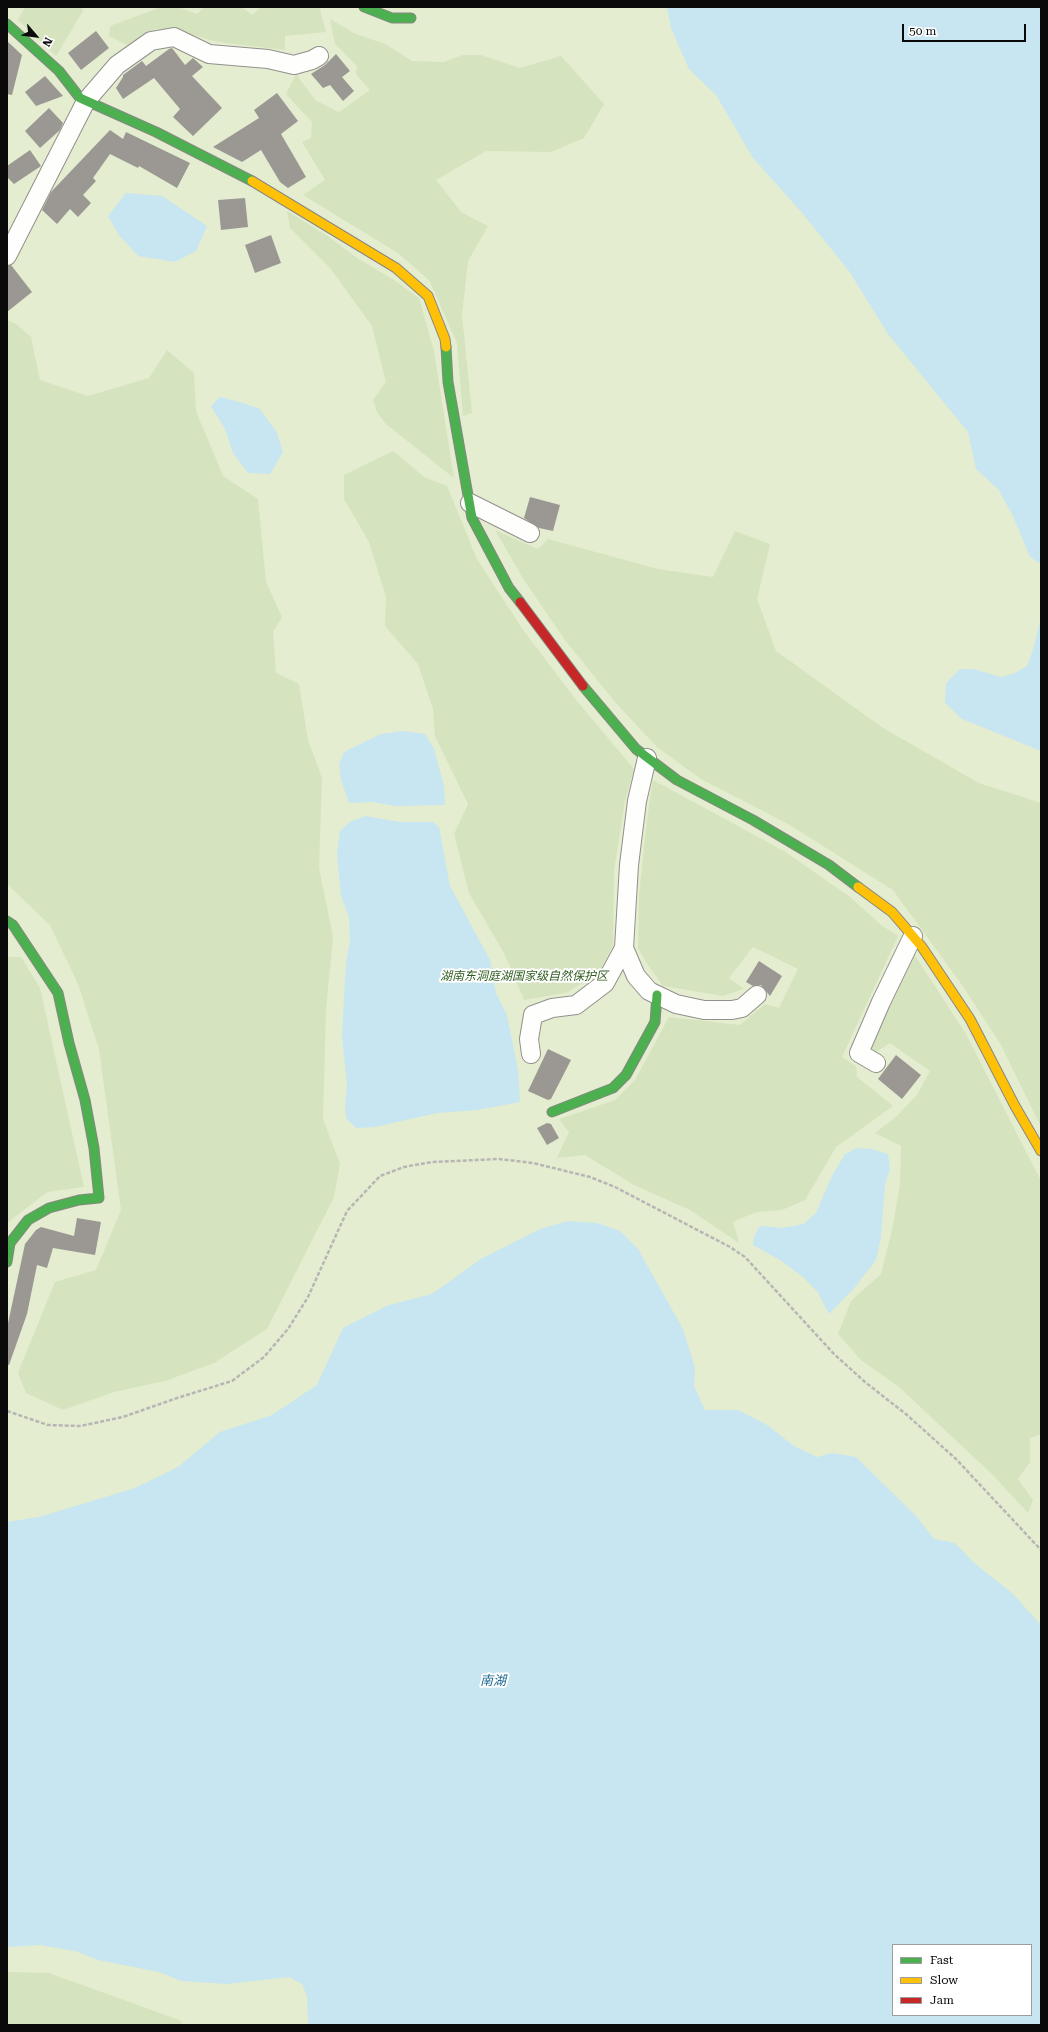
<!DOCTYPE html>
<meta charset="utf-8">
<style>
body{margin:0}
#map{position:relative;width:1048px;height:2032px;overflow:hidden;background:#f9f6ee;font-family:"Roboto Serif",serif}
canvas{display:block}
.frame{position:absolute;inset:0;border:8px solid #0a0a0a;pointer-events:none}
.legend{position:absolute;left:892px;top:1944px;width:140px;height:72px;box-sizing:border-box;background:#fff;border:1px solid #9d9d9d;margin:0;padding:5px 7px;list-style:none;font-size:12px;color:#0a0a0a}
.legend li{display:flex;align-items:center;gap:8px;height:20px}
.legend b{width:20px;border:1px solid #9d9d9d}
.north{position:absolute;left:16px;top:16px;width:40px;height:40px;-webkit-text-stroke:3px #fff;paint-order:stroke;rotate:118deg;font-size:11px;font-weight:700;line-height:16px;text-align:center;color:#0a0a0a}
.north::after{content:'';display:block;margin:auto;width:14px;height:18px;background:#0a0a0a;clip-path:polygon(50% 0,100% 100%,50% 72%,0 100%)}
.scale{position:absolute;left:902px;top:24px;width:124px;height:18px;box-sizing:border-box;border:2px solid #0a0a0a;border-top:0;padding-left:5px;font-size:12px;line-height:14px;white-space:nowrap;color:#0a0a0a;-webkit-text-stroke:3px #fff;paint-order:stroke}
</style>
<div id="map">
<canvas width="1048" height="2032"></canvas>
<div class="frame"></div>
<ul class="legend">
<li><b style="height:5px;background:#4caf50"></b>Fast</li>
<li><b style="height:5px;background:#ffc107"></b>Slow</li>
<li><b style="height:5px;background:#c62828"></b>Jam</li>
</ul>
<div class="north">N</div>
<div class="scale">50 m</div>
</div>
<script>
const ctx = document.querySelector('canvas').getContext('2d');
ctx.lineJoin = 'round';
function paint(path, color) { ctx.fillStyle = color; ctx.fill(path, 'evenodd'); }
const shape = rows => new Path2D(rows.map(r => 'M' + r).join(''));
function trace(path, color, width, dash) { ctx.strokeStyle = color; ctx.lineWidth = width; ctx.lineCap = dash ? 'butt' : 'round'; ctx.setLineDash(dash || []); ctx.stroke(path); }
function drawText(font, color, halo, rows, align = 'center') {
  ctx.font = font + ' "Roboto Serif","Noto Sans SC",serif'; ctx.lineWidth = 4; ctx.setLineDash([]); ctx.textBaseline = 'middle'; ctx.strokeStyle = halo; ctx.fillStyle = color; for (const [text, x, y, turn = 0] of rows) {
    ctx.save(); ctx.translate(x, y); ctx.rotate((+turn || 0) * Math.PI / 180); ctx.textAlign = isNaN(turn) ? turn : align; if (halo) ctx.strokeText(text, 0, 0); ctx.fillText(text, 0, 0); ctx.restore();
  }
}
const green = shape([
 [7,7,1041,7,1041,2025,7,2025],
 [893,1945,1031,1945,1031,2015,893,2015]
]);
const forest = shape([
 [25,7,82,7,83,11,56,56,18,20],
 [161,7,178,7,197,14,204,7,241,7,253,15,260,7,317,7,320,9,326,32,285,36,285,50,218,42,182,32,156,29,127,45,109,36,110,26],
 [330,19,356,34,385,44,412,61,444,62,463,55,481,55,520,68,561,56,604,104,584,138,551,152,486,151,436,180,461,212,488,226,468,261,462,315,472,413,463,416,457,343,429,280,398,253,303,195,325,180,302,142,311,138,312,122,286,94,296,74,315,100,339,112,370,90,356,74,357,66,335,44],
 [287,211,329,237,357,258,394,280,419,298,434,351,454,478,386,424,377,412,373,400,386,382,372,326,331,269,290,228],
 [7,320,16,324,31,337,40,380,88,396,149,378,167,350,194,373,196,411,223,476,258,499,266,582,282,617,273,632,276,673,299,684,308,740,322,778,319,868,333,937,326,1010,323,1119,340,1164,334,1197,267,1329,214,1363,165,1381,114,1392,63,1410,26,1393,18,1373,55,1282,96,1270,121,1210,99,1049,78,984,50,925,7,884],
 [393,451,424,477,447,486,477,559,523,630,577,701,634,769,625,801,614,871,613,945,598,973,566,993,524,1000,505,955,469,893,454,834,468,804,435,736,433,709,418,664,385,626,386,597,369,542,344,499,344,475],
 [495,530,538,549,548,539,658,569,713,577,735,531,770,544,757,599,776,651,883,728,979,783,1041,803,1041,1127,1001,1045,962,985,893,890,788,824,701,779,657,747,615,702,565,640,524,580],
 [653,780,784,851,850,897,881,925,898,936,842,1057,856,1066,857,1077,893,1106,836,1147,805,1200,782,1210,756,1212,733,1222,739,1243,690,1210,634,1185,585,1155,557,1158,569,1132,559,1119,615,1100,635,1080,669,1017,740,1025,765,1004,779,1008,798,969,753,947,729,978,744,989,723,996,663,986,646,962,638,948,639,895,647,819],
 [914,954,966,1034,1041,1181,1041,1434,1030,1438,1030,1462,1018,1479,1033,1500,1028,1513,992,1474,899,1387,861,1360,838,1334,851,1301,881,1274,892,1230,900,1184,901,1146,875,1133,897,1116,917,1095,930,1071,890,1043,876,1052,869,1049],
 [7,957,21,957,40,988,84,1187,47,1192,7,1223],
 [7,1972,49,1973,182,2021,181,2025,7,2025]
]);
const water = shape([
 [667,7,1041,7,1041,564,1030,557,1013,516,998,489,976,469,968,432,888,334,849,271,803,214,753,158,716,95,689,69,671,28],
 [126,193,162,196,207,226,196,251,175,262,138,256,119,235,108,216],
 [220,397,243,403,260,409,277,433,283,452,270,474,248,473,233,453,225,429,211,406],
 [1041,618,1041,751,962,719,945,703,946,683,960,669,973,669,1001,677,1015,673,1027,666,1032,653],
 [403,731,425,734,434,749,444,786,445,805,395,806,372,802,349,803,341,780,339,764,344,752,381,734],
 [365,816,400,822,433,822,439,827,450,886,490,960,496,993,507,1015,518,1070,520,1102,478,1110,437,1113,375,1127,356,1128,346,1118,345,1107,347,1086,342,1036,346,963,350,941,349,917,341,896,337,854,340,831,350,822],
 [857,1148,872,1149,888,1154,890,1170,885,1184,881,1237,876,1260,855,1287,829,1314,817,1291,803,1277,780,1260,753,1245,754,1236,760,1226,783,1228,804,1224,816,1213,832,1176,845,1154],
 [568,1221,597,1223,620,1231,638,1249,683,1329,695,1368,694,1386,705,1410,738,1410,767,1425,794,1446,817,1457,832,1453,856,1457,917,1517,934,1539,955,1543,974,1563,1012,1593,1041,1625,1041,2025,310,2025,308,2022,307,1996,302,1984,289,1977,227,1984,181,1981,159,1972,98,1960,75,1951,40,1945,7,1947,7,1522,39,1517,135,1488,178,1467,220,1432,272,1415,317,1385,343,1328,389,1305,432,1294,481,1259,540,1229],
 [893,1945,1031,1945,1031,2015,893,2015]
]);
const building = shape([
 [96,31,109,48,81,70,68,53],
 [7,41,22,55,12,95,7,94],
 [172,48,185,65,193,58,203,67,192,76,222,108,193,136,173,117,180,109,154,78,123,99,116,88,123,77,123,75,142,61,146,66,169,49],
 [336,54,350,71,342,77,354,91,343,101,330,85,323,88,311,74,325,65],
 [45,76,63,96,36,106,25,92],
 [277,93,298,121,281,134,306,177,288,188,280,182,261,150,242,162,213,147,259,118,254,110],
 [49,108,63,123,60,130,40,148,25,131],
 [110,130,123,139,126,132,190,163,177,188,139,166,138,168,110,154,93,178,96,181,83,195,91,203,78,217,70,209,57,224,42,210,51,192],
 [30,150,41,166,14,184,7,177,7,166],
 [245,198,248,227,221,230,218,200],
 [271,235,281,263,255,273,245,245],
 [11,265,32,292,7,312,7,266],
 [530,497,560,505,553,531,539,528,524,518],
 [759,961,782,976,770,996,761,985,753,986,746,982],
 [548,1049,571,1060,551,1099,548,1100,528,1091],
 [896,1055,921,1075,902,1099,878,1079],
 [547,1123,551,1124,559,1138,547,1145,537,1128],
 [77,1218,101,1222,95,1255,53,1248,47,1268,37,1265,27,1314,9,1365,7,1365,7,1328,25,1244,36,1230,41,1227,74,1236]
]);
const path = shape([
 [7,1411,48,1425,80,1426,123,1417,177,1398,232,1381,264,1357,288,1329,308,1297,347,1211,380,1176,404,1167,432,1162,499,1159,533,1163,590,1177,615,1187,730,1247,745,1257,834,1354,865,1382,907,1415,956,1459,1041,1550]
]);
const street = shape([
 [7,256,86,101,117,65,151,41,174,37,209,54,268,59,294,65,312,60,319,56],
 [470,503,530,533],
 [624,948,636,976,649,991,676,1004,704,1010,732,1010,742,1008,757,995],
 [531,1054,529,1039,533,1015,552,1008,576,1005,605,983,624,948,629,865,637,801,647,758],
 [876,1063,859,1053,881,1002,913,936]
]);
const fast = shape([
 [364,7,392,18,411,18],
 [7,24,59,71,80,98,156,132,252,181],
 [446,347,448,382,472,518,509,588,520,602],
 [583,686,636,749,677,780,753,820,829,865,858,887],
 [7,921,13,925,58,993,69,1043,85,1100,94,1148,99,1198,79,1200,49,1208,28,1220,10,1243,7,1262],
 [552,1112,613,1088,626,1075,655,1022,657,995]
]);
const slow = shape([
 [252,181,396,268,428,296,445,339,446,347],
 [858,887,892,912,922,947,970,1019,1015,1106,1041,1151]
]);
const jam = shape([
 [520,602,583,686]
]);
const parkNames = [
 ["湖南东洞庭湖国家级自然保护区",524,976]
];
const waterNames = [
 ["南湖",493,1681]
];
paint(green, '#e4edcf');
paint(forest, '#d5e4be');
paint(water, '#c7e6f1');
paint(building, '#9b9894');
trace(street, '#92908d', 20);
trace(fast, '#888783', 11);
trace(slow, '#888783', 11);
trace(jam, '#888783', 11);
trace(path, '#b7b6b5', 2.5, [4, 2]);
trace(street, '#fefefc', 18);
trace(fast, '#4caf50', 9);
trace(slow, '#ffc107', 9);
trace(jam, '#c62828', 9);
drawText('italic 12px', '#325d20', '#fff', parkNames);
drawText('italic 13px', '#1d6993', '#fff', waterNames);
</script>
